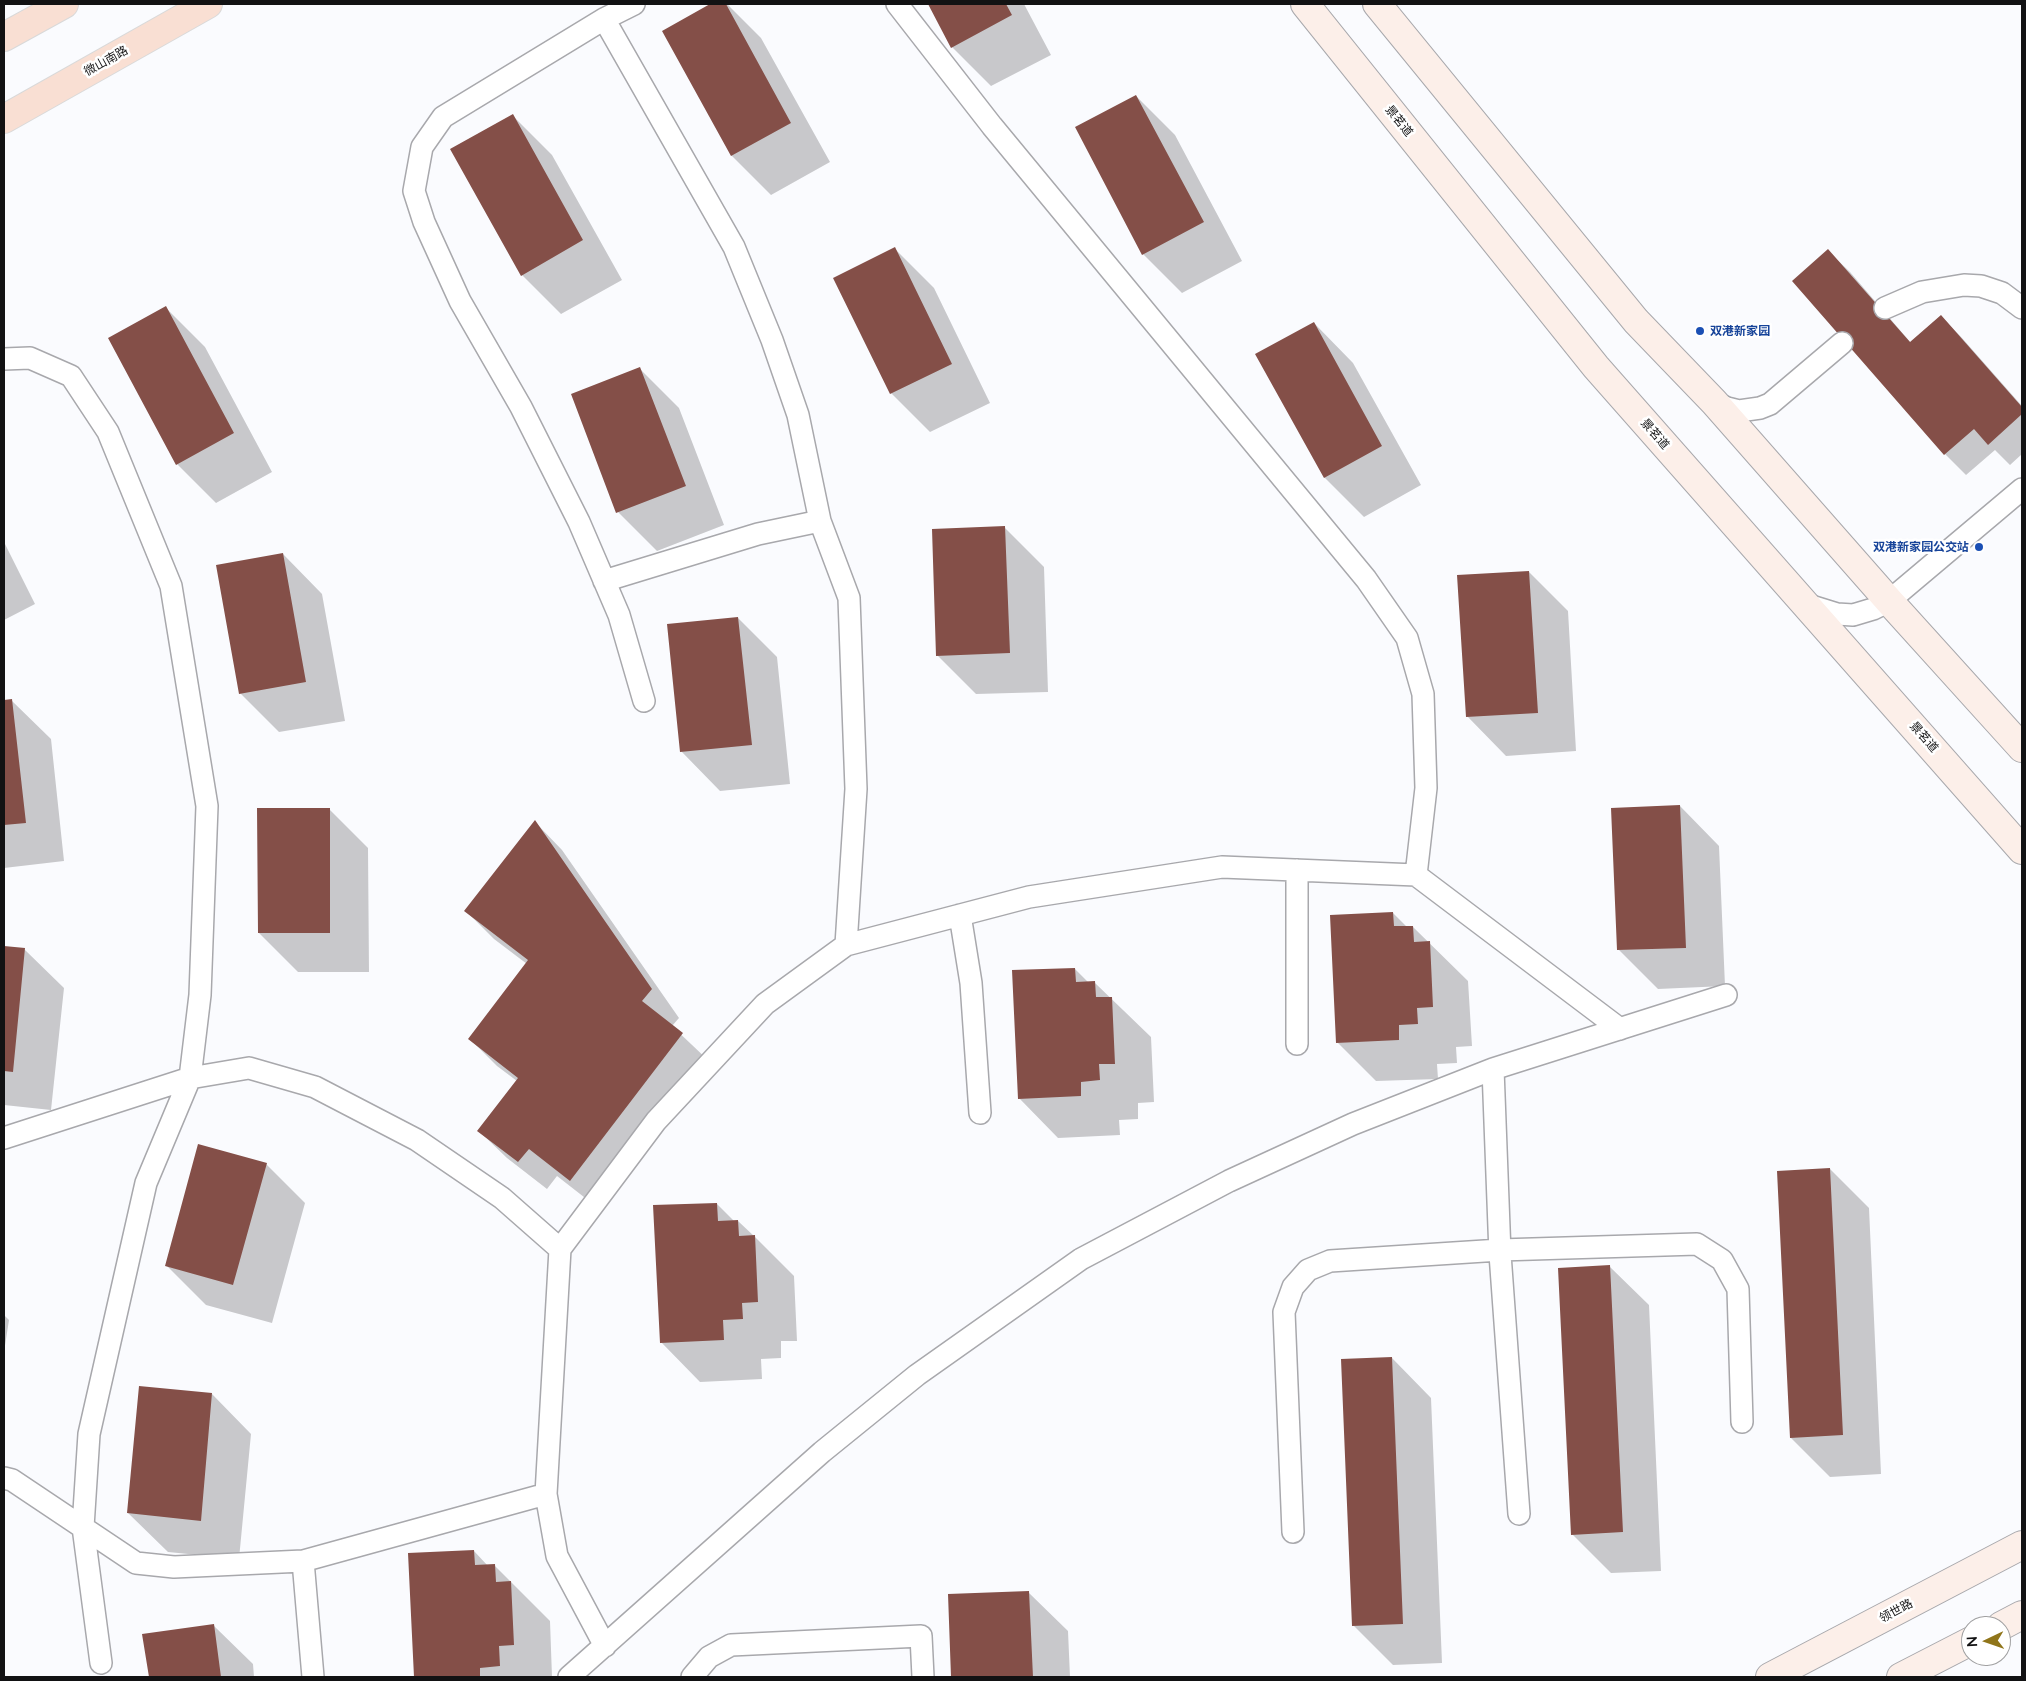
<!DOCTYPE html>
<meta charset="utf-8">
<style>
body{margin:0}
#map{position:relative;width:2026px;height:1681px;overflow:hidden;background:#fafbfe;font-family:Lato,sans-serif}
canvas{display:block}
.frame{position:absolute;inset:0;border:5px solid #121213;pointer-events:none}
.north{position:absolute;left:1961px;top:1616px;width:50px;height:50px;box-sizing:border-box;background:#fff;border:1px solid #a0a0a1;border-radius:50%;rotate:267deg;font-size:14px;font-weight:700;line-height:20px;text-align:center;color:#121213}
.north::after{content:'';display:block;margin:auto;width:18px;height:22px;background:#90751a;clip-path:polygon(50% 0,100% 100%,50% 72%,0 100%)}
</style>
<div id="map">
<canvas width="2026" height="1681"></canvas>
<div class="frame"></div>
<div class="north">N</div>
</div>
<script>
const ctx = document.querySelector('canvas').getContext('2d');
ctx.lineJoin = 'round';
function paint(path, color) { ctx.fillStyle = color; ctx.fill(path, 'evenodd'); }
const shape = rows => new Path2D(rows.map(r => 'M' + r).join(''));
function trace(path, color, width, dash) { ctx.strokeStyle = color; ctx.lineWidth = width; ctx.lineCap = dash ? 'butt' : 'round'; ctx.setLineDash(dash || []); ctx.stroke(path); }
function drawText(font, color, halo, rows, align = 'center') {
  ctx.font = font + ' Lato,"Noto Sans SC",sans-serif'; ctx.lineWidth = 5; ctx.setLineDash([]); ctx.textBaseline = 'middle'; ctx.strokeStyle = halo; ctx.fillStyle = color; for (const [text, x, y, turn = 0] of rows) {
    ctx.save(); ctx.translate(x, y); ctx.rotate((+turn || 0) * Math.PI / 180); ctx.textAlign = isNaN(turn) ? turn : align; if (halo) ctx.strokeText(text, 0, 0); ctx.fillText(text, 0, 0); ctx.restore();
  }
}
const shadow = shape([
 [713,4,727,4,761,38,830,162,771,195,732,156,664,31],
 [929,4,1024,4,1051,55,991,86,952,47],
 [1136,96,1175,135,1242,261,1182,293,1143,254],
 [513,116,552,155,622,280,561,314,522,275],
 [895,249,934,288,990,403,930,432,891,393],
 [1828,251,1850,272,1911,343,1941,316,1962,338,2022,406,2022,454,2010,465,1995,450,1966,475,1945,454,1794,281],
 [166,308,205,347,272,472,216,503,177,464],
 [1314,323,1353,363,1421,485,1364,517,1325,478,1257,355],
 [640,369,679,408,724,525,657,551,618,512],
 [1005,528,1044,567,1048,692,976,694,937,655],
 [4,542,35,604,4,620],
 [283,554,322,594,345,721,279,732,240,693],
 [1529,572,1568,611,1576,751,1506,756,1467,716],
 [738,618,777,657,790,784,720,791,681,751],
 [11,700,51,739,64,861,4,868,4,701],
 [1680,806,1719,846,1725,986,1658,989,1619,950],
 [329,809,368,848,369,972,298,972,259,933],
 [535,822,562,850,679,1018,672,1026,710,1062,598,1208,557,1176,547,1189,507,1158,479,1131,517,1081,497,1066,470,1039,527,964,494,939,466,911],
 [1393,913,1407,927,1413,927,1468,981,1472,1046,1456,1047,1457,1063,1437,1064,1438,1079,1376,1081,1337,1042],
 [4,947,24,949,64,988,51,1110,4,1105],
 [1075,969,1089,983,1095,983,1151,1037,1154,1102,1138,1103,1138,1119,1119,1120,1120,1135,1058,1138,1019,1098],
 [266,1164,305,1203,272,1323,206,1305,167,1266],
 [1830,1169,1869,1208,1881,1474,1830,1477,1791,1438],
 [717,1204,735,1222,738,1221,755,1237,794,1276,797,1341,781,1341,781,1358,761,1359,762,1379,700,1382,661,1342],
 [1609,1266,1649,1305,1661,1571,1611,1573,1572,1534],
 [4,1315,9,1320,4,1352],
 [1392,1358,1431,1398,1442,1663,1393,1665,1354,1626],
 [212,1394,251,1434,239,1559,168,1552,128,1513],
 [474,1551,488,1566,494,1565,550,1621,552,1677,415,1677,409,1554],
 [1028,1592,1068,1631,1070,1677,953,1677,949,1596],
 [213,1625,253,1664,254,1677,150,1677,144,1635]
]);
const building = shape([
 [710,4,726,4,791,123,731,156,662,31],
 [928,4,1006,4,1012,15,951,48],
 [1136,95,1204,222,1142,255,1075,127],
 [513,114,583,240,521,276,450,149],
 [895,247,952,364,890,394,833,278],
 [1828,249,1910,342,1941,315,2022,407,2022,414,1988,445,1974,429,1944,455,1792,281],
 [166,306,234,433,176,465,108,338],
 [1314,322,1382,446,1324,478,1255,354],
 [640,367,686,486,616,513,571,394],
 [1005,526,1010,653,936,656,932,529],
 [283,553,306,682,239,694,216,565],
 [1529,571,1538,713,1466,717,1457,575],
 [738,617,752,745,680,752,667,624],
 [12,699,26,823,4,825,4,700],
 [1680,805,1686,948,1617,950,1611,808],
 [257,808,330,808,330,933,258,933],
 [535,820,652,989,642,1001,683,1033,570,1181,529,1149,518,1162,477,1131,518,1078,468,1039,528,960,464,911],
 [1393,912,1394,926,1413,926,1414,942,1430,941,1433,1007,1417,1008,1418,1024,1399,1025,1399,1040,1336,1043,1330,915],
 [4,946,25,948,13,1072,4,1071],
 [1075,968,1076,982,1095,981,1096,997,1112,997,1115,1064,1099,1064,1100,1080,1081,1082,1081,1096,1018,1099,1012,970],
 [198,1144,267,1163,233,1285,165,1266],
 [1830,1168,1843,1435,1790,1438,1777,1171],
 [717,1203,718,1221,738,1220,739,1236,755,1235,758,1302,742,1303,743,1319,723,1320,724,1340,660,1343,653,1205],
 [1610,1265,1623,1532,1571,1535,1558,1268],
 [1392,1357,1403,1624,1352,1626,1341,1359],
 [139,1386,212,1393,201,1521,127,1513],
 [474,1550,475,1565,495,1564,496,1582,511,1581,514,1645,499,1646,500,1666,480,1668,480,1677,414,1677,408,1553],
 [1029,1591,1033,1677,951,1677,948,1594],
 [214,1624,221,1677,149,1677,142,1634]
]);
const lane = shape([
 [634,4,604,19,443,117,422,147,414,191,424,222,460,301,521,407,579,522,619,615,644,701],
 [897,4,992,126,1366,579,1407,638,1423,694,1426,788,1416,875],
 [604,19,734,247,772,340,798,415,820,521,849,598,856,789,846,945],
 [1885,308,1922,292,1964,285,1981,286,2002,293,2022,308],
 [4,359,30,358,71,376,108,432,171,586,207,806,200,995,190,1078,146,1183,89,1434,83,1527,101,1663],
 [1714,402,1727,408,1739,411,1760,408,1770,404,1842,343],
 [604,581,758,534,820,521],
 [1808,605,1837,614,1853,615,1873,609,1889,601,2022,489],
 [1297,870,1297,1044],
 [960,915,971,983,980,1113],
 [1493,1069,1500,1254,1519,1514],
 [4,1138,190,1078,249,1068,315,1087,417,1140,502,1198,560,1249],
 [4,1478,12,1480,136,1563,174,1567,303,1561,546,1494],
 [1293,1532,1284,1312,1293,1287,1308,1270,1330,1261,1500,1250,1697,1244,1722,1260,1738,1289,1742,1422],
 [303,1561,313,1677],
 [605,1646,557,1556,546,1494,560,1249,656,1121,765,1004,846,945,1029,897,1222,867,1416,875,1620,1029],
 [569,1677,822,1452,917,1375,1081,1259,1229,1181,1353,1124,1493,1069,1726,995],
 [692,1677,709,1657,731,1645,921,1636,923,1677]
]);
const secondary = shape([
 [1305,4,1596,367,2022,850],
 [1377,4,1636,321,1714,402,1889,601,2022,748],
 [2001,1626,2022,1615],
 [1770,1677,2022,1545],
 [1901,1677,1971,1641]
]);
const primary = shape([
 [4,37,64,4],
 [4,119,208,4]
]);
const markers = [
 [1700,331,5,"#1a4fb4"],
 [1979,547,5,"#1a4fb4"]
];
const streetNames = [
 ["微山南路",106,61,-29],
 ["景茗道",1399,121,51],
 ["景茗道",1655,434,49],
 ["景茗道",1924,737,49],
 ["领世路",1896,1611,-28]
];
const transitNames = [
 ["双港新家园",1710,331],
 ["双港新家园公交站",1969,547,"right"]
];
paint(shadow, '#0003');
paint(building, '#844f48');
trace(lane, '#a8a8ac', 24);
trace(secondary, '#a8a8ac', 30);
trace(primary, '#d9d9d9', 30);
trace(lane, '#fff', 21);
trace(secondary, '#fcefe9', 28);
trace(primary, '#f9dfd3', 28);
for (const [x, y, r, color] of markers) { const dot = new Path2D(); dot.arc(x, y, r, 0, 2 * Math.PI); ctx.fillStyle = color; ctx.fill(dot); trace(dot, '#fff', 2); }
drawText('12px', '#121213', '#fff', streetNames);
drawText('bold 12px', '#164399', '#fff', transitNames, 'left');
</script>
